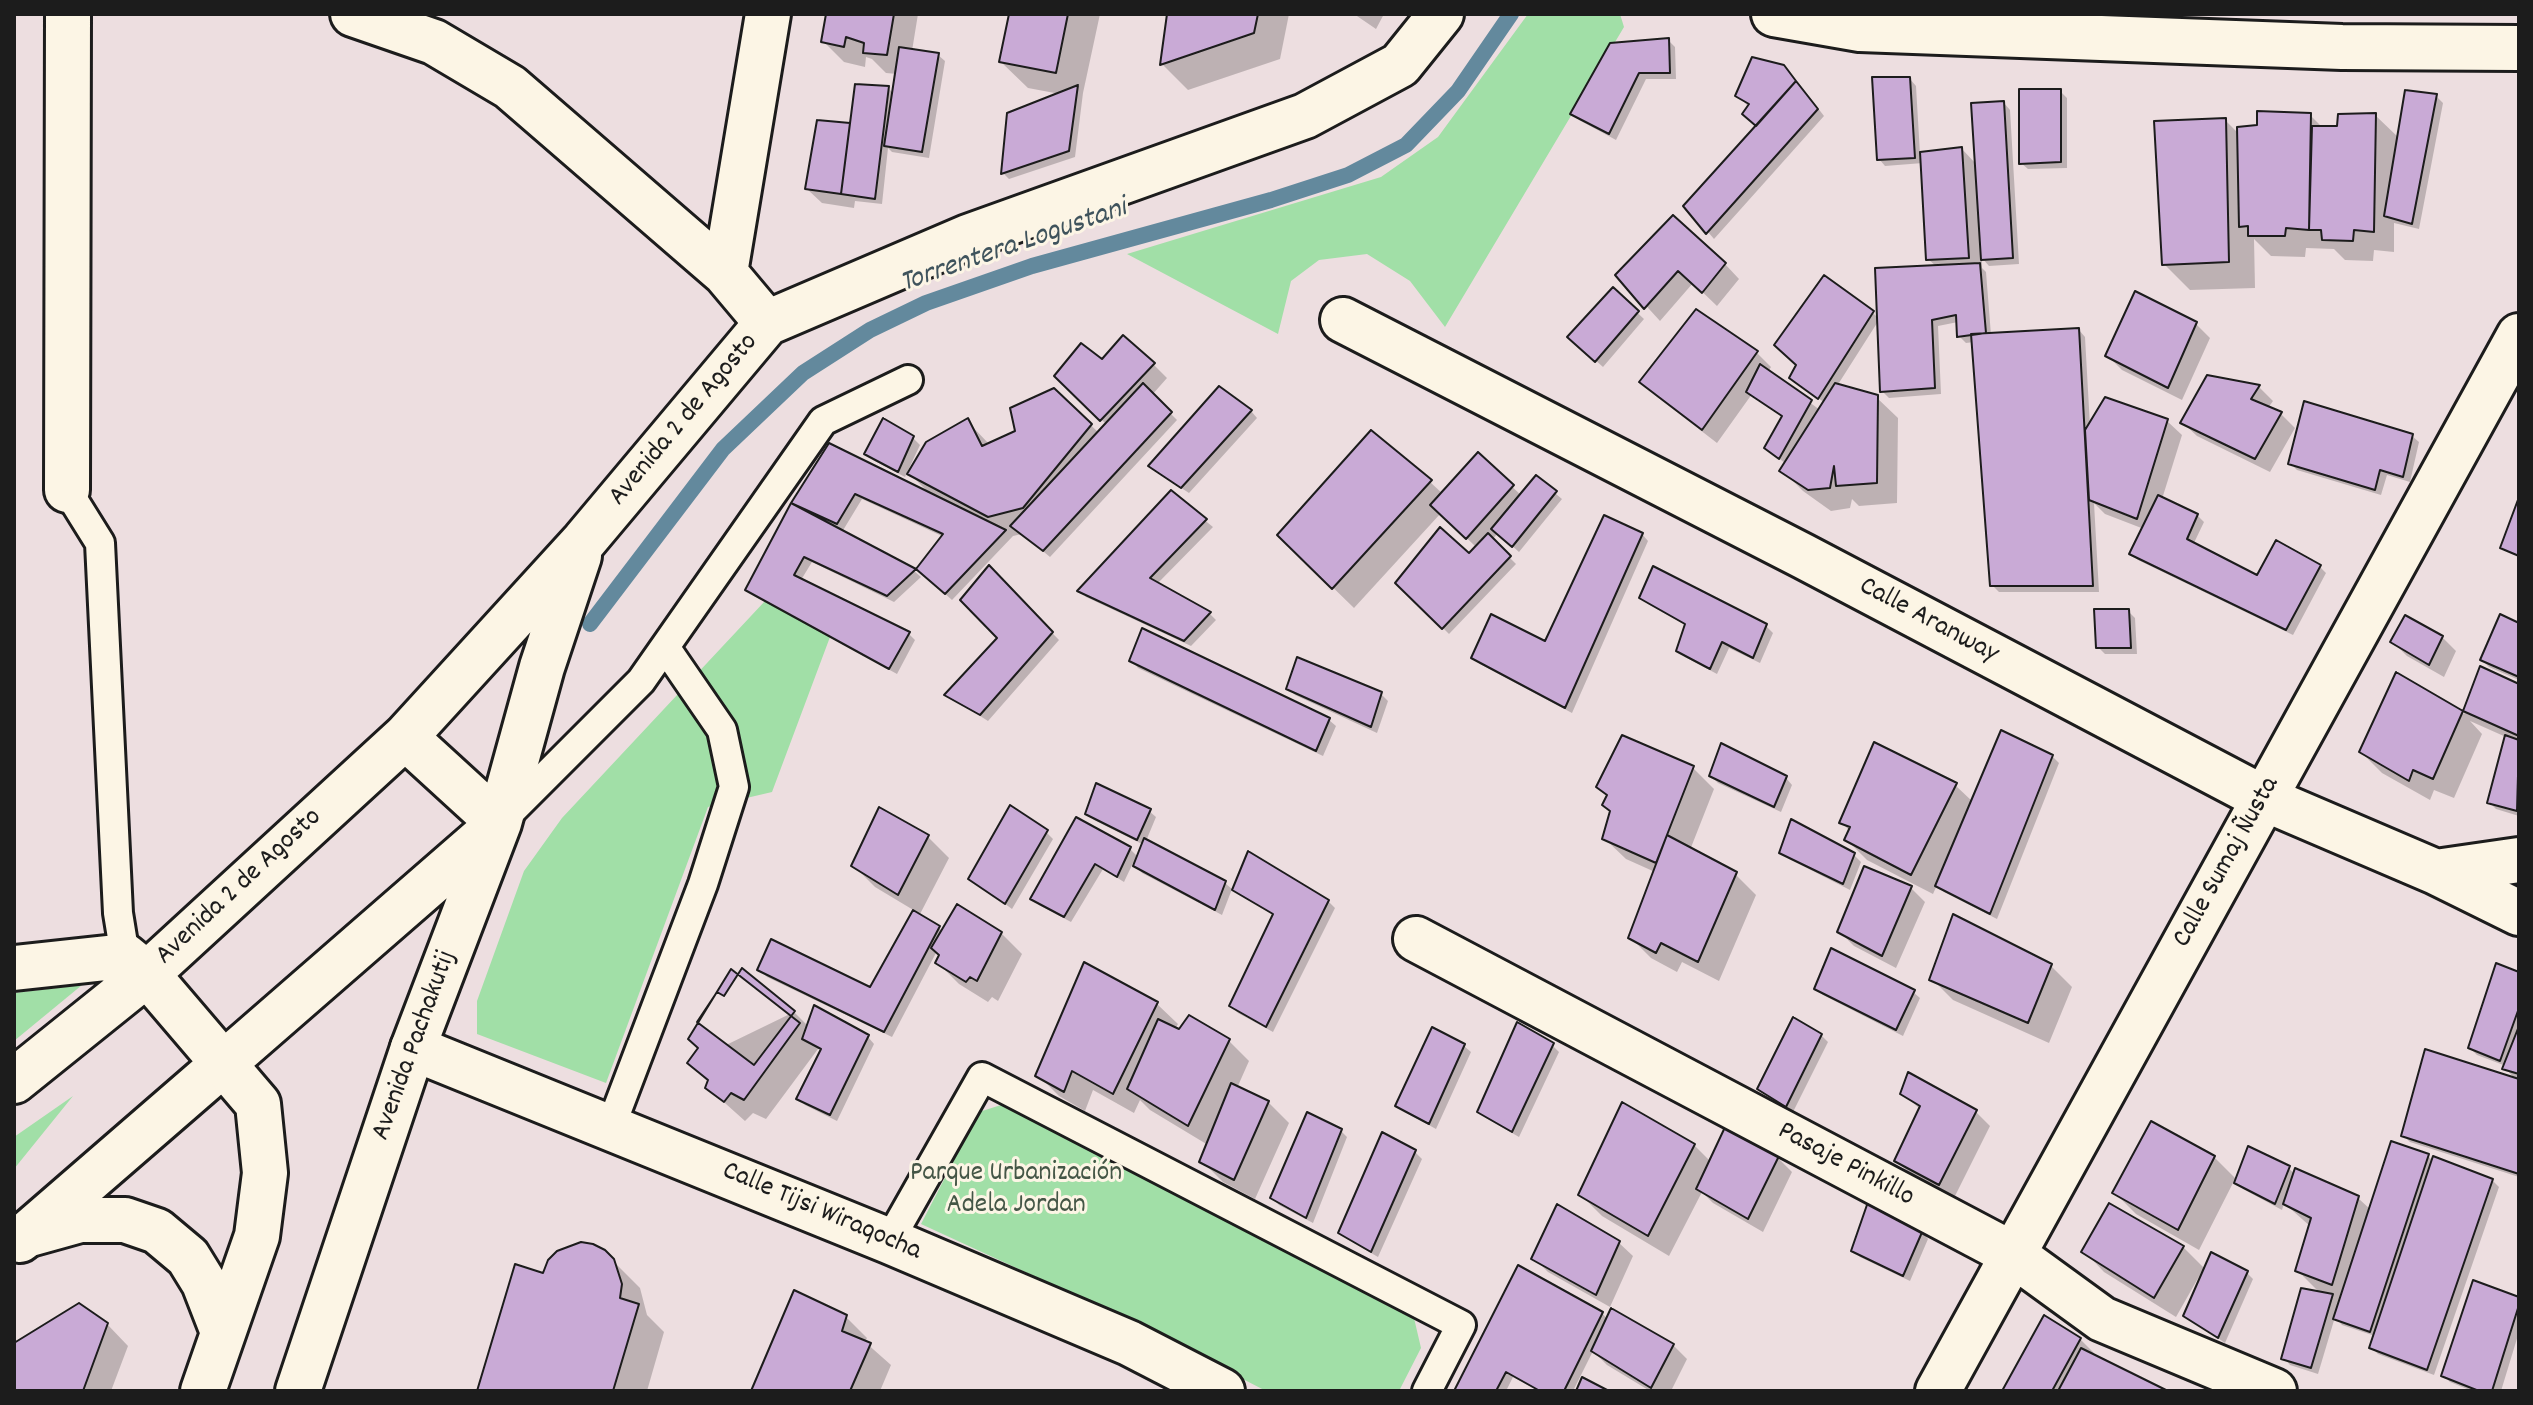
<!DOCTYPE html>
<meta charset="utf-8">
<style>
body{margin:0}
#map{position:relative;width:2533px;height:1405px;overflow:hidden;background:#eddee0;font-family:Dekko,sans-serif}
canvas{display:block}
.frame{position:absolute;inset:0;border:16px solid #1c1c1c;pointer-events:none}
</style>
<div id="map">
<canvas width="2533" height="1405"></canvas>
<div class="frame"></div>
</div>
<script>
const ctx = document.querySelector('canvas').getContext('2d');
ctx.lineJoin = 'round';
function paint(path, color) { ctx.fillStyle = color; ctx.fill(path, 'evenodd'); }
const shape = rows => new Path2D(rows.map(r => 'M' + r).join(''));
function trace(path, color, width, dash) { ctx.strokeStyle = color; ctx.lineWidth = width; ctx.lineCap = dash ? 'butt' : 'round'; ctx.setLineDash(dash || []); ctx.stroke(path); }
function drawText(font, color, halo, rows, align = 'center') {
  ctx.font = font + ' Dekko,sans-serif'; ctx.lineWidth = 6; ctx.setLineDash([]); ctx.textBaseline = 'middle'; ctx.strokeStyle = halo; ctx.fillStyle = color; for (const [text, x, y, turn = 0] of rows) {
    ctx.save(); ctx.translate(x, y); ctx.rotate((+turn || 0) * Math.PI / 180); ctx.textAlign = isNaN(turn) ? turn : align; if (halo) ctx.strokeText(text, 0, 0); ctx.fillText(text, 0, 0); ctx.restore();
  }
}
const green = shape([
 [1528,14,1620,14,1624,27,1445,327,1410,281,1367,254,1319,260,1291,281,1278,334,1127,254,1381,177,1438,137],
 [765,601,830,637,772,792,708,807,606,1083,477,1034,477,1001,524,871,562,818],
 [82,985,14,1041,14,993],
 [73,1096,14,1169,14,1137],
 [1001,1105,1414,1318,1421,1348,1399,1391,1266,1391,1125,1318,921,1224,979,1112]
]);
const shadow = shape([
 [828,14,918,14,912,51,938,55,945,61,929,158,892,152,888,148,882,204,855,201,854,208,822,203,807,189,818,122,851,125,888,88,894,94,897,74,886,73,872,59,866,57,865,67,844,62,823,41],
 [1011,14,1100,14,1083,93,1075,157,1009,179,1003,173,1060,94,1028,88,1001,62],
 [1169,14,1289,14,1280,59,1188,90,1162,64],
 [1354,14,1384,14,1376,29],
 [1668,40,1675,47,1676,79,1646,79,1616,140,1579,120,1573,113],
 [1783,67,1798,82,1824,116,1714,239,1686,206,1758,126,1749,107,1737,95],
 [1910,79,1916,86,1920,154,1962,149,1976,164,2004,103,2010,110,2019,264,1989,266,1982,258,1982,268,1986,272,1991,335,2079,330,2085,337,2090,426,2167,421,2182,435,2162,499,2197,515,2204,522,2193,545,2258,577,2320,567,2326,573,2293,635,2138,560,2131,554,2144,529,2105,514,2094,503,2099,592,1999,592,1992,585,1974,342,1966,343,1959,336,1958,322,1938,326,1941,394,1889,398,1882,391,1879,320,1837,386,1876,397,1898,418,1897,503,1859,506,1852,499,1850,508,1831,511,1803,491,1782,470,1786,464,1766,448,1784,417,1752,394,1717,443,1656,396,1642,382,1697,312,1757,353,1771,367,1768,372,1820,410,1825,403,1791,378,1873,313,1879,319,1937,267,1928,259,1923,163,1885,166,1879,159],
 [2060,91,2067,98,2067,168,2028,169,2021,163],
 [2436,96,2443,103,2419,229,2394,223,2394,252,2374,250,2373,261,2345,260,2334,249,2306,248,2305,257,2271,256,2254,239,2255,288,2190,290,2164,264,2225,120,2239,134,2310,115,2323,128,2339,128,2375,115,2399,138],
 [1725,264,1739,279,1717,306,1693,283,1660,321,1618,275],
 [1613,290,1644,319,1603,367,1576,343],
 [2196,324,2210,338,2182,400,2122,370,2107,355],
 [1102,362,1153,364,1167,378,1152,395,1177,420,1050,557,1022,534,1013,536,952,600,925,576,944,537,862,499,842,532,914,571,921,577,894,602,812,562,801,580,909,634,915,640,897,674,754,596,748,590,793,504,830,446,930,494,909,473,967,421,990,445,1018,432,1054,390,1099,433,1107,425,1057,376],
 [2208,377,2259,387,2273,401,2268,408,2281,414,2295,428,2270,472,2197,436,2182,422],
 [1251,411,1257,418,1189,493,1157,472],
 [2412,436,2419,442,2410,482,2387,475,2381,495,2297,470,2290,463],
 [913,438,920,445,905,477,873,460,866,453],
 [1478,455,1522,496,1537,478,1562,499,1519,552,1498,533,1492,540,1516,564,1449,634,1398,583,1469,556,1477,548,1441,513,1354,608,1279,535,1430,482,1443,494],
 [1171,493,1213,527,1157,584,1210,614,1216,620,1191,646,1086,597,1080,591],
 [1642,534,1648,541,1572,713,1480,664,1474,657,1546,643],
 [989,568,1059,640,988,721,947,695,1000,638],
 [1641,597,1766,626,1773,633,1760,663,1729,648,1717,674,1685,657,1678,650,1687,626,1648,604],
 [2128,611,2135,618,2137,654,2105,654,2098,647],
 [2519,626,2519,680,2489,667,2482,660],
 [2442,637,2456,651,2444,677,2407,656,2393,642],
 [1132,661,1329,720,1336,726,1323,756,1138,668],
 [2481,669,2519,686,2519,816,2496,809,2489,802,2506,737,2470,721,2482,734,2454,798,2434,790,2430,800,2382,773,2361,752,2397,675,2464,714],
 [1288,688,1381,694,1388,701,1377,733,1295,695],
 [2052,756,2059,763,1997,919,1944,892,1937,885,1933,894,1867,860,1846,839,1850,831,1841,822,1955,785,1973,802],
 [1693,768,1714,789,1690,850,1735,874,1756,895,1719,981,1682,962,1677,972,1651,958,1630,937,1655,872,1626,859,1604,838,1612,813,1608,797,1598,787],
 [1711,776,1786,778,1792,785,1781,812,1718,783],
 [1149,811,1156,817,1146,841,1225,883,1232,889,1222,915,1142,873,1133,863,1124,882,1103,869,1071,922,1039,905,1033,899,1077,819,1130,849,1139,858,1144,845,1094,820,1087,814],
 [1046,832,1053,839,1012,909,971,879],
 [928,837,949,858,919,916,943,931,1001,933,1022,954,998,1001,992,997,988,1002,959,984,938,963,941,955,937,951,892,1037,767,977,760,970,871,990,915,911,875,887,854,866],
 [1782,852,1854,855,1861,862,1850,890,1789,859],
 [1911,888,1925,902,1896,968,1854,946,1840,932],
 [1235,889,1328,901,1335,908,1273,1032,1238,1013,1231,1006,1275,915],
 [2051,966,2072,987,2049,1043,1953,1000,1932,979],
 [2519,974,2519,1177,2410,1142,2403,1135,2516,1080,2505,1068,2506,1066,2477,1055,2470,1048],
 [1816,989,1913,992,1920,998,1903,1036,1823,995],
 [1157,1004,1178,1024,1175,1029,1228,1040,1249,1061,1237,1088,1268,1102,1289,1123,1255,1199,1223,1182,1202,1161,1208,1145,1150,1110,1140,1100,1134,1113,1093,1090,1085,1111,1059,1096,1038,1075],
 [794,1012,809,1027,868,1037,874,1044,837,1121,805,1105,799,1099,822,1051,818,1049,766,1119,753,1113,745,1121,707,1087,709,1083,689,1063],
 [1821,1035,1828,1042,1793,1112,1760,1089],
 [1552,1045,1559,1052,1519,1137,1486,1118,1479,1111],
 [1464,1046,1471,1052,1436,1129,1405,1112,1398,1105],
 [1902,1093,1976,1112,1990,1126,1954,1198,1911,1175,1896,1160,1921,1110],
 [1727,1128,1778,1158,1792,1172,1763,1232,1713,1203,1702,1192,1669,1256,1602,1216,1581,1195,1694,1145,1711,1162],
 [1341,1131,1347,1137,1313,1223,1279,1205,1272,1198],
 [1415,1152,1422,1159,1378,1257,1347,1239,1340,1232],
 [2428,1156,2433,1161,2492,1180,2499,1187,2434,1375,2378,1354,2371,1347,2375,1336,2342,1325,2335,1317,2318,1374,2290,1365,2284,1358,2320,1293,2298,1271,2311,1227,2284,1203,2282,1210,2243,1189,2234,1181,2199,1250,2136,1214,2115,1193,2214,1157,2237,1180,2288,1168,2295,1174,2358,1198,2371,1210],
 [1922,1232,1928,1239,1910,1281,1860,1257,1853,1250],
 [1618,1242,1633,1256,1610,1307,1548,1272,1534,1258],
 [2183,1247,2206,1270,2246,1272,2253,1279,2225,1343,2186,1316,2204,1274,2201,1273,2176,1317,2104,1272,2084,1251],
 [604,1252,640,1288,647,1315,664,1332,647,1391,479,1391,544,1276],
 [2519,1299,2519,1332,2501,1391,2472,1391,2450,1382,2444,1376],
 [1602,1313,1608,1320,1673,1345,1687,1359,1671,1391,1650,1391,1607,1365,1593,1351,1573,1391,1538,1391,1513,1377,1506,1391,1456,1391],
 [846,1317,867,1338,865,1342,891,1365,880,1391,753,1391],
 [107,1324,128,1346,111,1391,14,1391,14,1346],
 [2080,1339,2094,1353,2093,1356,2164,1391,2004,1391]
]);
const stream = shape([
 [590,624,723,449,803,373,870,330,926,303,1032,266,1271,200,1348,175,1406,145,1458,91,1511,14]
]);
const building = shape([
 [826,14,894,14,887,55,863,53,864,43,846,37,844,47,821,42,826,14],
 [1009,14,1068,14,1056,73,999,62,1009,14],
 [1167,14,1258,14,1254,33,1160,65,1167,14],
 [1669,38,1670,73,1639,73,1609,134,1570,114,1610,43,1669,38],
 [899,47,939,53,922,152,884,146,899,47],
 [1752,57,1784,65,1796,81,1756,126,1742,114,1749,104,1735,96,1752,57],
 [1872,77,1910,77,1915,158,1877,160,1872,77],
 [1796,81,1818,109,1706,234,1683,206,1796,81],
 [855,84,889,86,875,199,841,194,855,84],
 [1078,85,1069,151,1001,174,1007,113,1078,85],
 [2019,89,2061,89,2061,162,2019,164,2019,89],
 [2405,90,2437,94,2412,224,2384,216,2405,90],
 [2004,101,2013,258,1981,260,1971,103,2004,101],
 [2257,111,2311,113,2309,230,2286,228,2285,236,2248,236,2248,226,2239,227,2237,127,2257,125,2257,111],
 [2376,113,2374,232,2354,230,2353,241,2322,240,2321,230,2309,230,2312,126,2337,126,2338,114,2376,113],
 [2226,118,2229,262,2162,265,2154,121,2226,118],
 [817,120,850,123,841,194,805,189,817,120],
 [1962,147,1969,258,1926,260,1920,152,1962,147],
 [1673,215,1726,263,1702,293,1678,271,1644,309,1615,275,1673,215],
 [1980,263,1986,333,1957,337,1956,315,1932,320,1935,388,1880,392,1875,268,1980,263],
 [1824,275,1874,311,1818,399,1789,378,1796,365,1774,345,1824,275],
 [1613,287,1639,311,1595,362,1567,337,1613,287],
 [2135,291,2197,322,2168,388,2105,356,2135,291],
 [1696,309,1758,351,1702,430,1639,382,1696,309],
 [2079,328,2093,586,1990,586,1971,334,2079,328],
 [1123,335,1155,363,1100,421,1054,376,1081,343,1102,359,1123,335],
 [1760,364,1812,400,1779,459,1764,448,1782,416,1746,392,1760,364],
 [2207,375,2260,385,2251,399,2282,412,2255,459,2180,423,2207,375],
 [1143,383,1172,412,1043,551,1010,526,1143,383],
 [1835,383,1878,395,1877,483,1836,486,1834,466,1830,488,1808,490,1779,471,1835,383],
 [1219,386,1252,410,1181,488,1148,466,1219,386],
 [1054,388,1092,424,1023,508,988,517,907,474,926,442,968,418,982,446,1015,431,1010,408,1054,388],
 [2105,397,2168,419,2137,519,2089,500,2085,430,2105,397],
 [2304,401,2413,434,2403,477,2380,470,2375,490,2288,464,2304,401],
 [883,418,914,436,898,472,864,454,883,418],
 [1371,430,1432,480,1332,589,1277,535,1371,430],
 [829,443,1006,530,945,594,916,569,943,534,855,494,837,524,791,503,829,443],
 [1478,452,1514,485,1466,539,1430,505,1478,452],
 [1536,475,1557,491,1512,547,1491,529,1536,475],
 [1171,490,1207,519,1150,578,1211,612,1184,641,1077,591,1171,490],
 [2158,495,2198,514,2187,539,2257,575,2276,540,2321,565,2286,630,2129,554,2158,495],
 [2519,497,2519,556,2500,548,2519,497],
 [791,503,916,569,887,596,804,557,794,575,910,632,889,669,745,590,791,503],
 [1604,515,1643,533,1565,708,1471,658,1491,614,1545,641,1604,515],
 [1440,527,1469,553,1488,533,1511,556,1442,629,1395,583,1440,527],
 [989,565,1053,632,980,715,944,695,997,638,960,600,989,565],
 [1653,566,1767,624,1753,658,1722,642,1710,669,1676,651,1685,624,1639,598,1653,566],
 [2094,609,2129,609,2131,648,2096,648,2094,609],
 [2500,614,2519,623,2519,677,2480,660,2500,614],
 [2405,615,2443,636,2429,665,2390,642,2405,615],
 [1142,628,1330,718,1316,751,1129,661,1142,628],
 [1297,657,1382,692,1371,727,1286,689,1297,657],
 [2480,666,2519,684,2519,736,2463,711,2480,666],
 [2396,672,2463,711,2433,779,2413,770,2409,781,2359,752,2396,672],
 [2001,730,2053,755,1990,914,1935,886,2001,730],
 [1622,735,1694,766,1656,863,1602,839,1610,811,1602,805,1607,795,1596,787,1622,735],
 [2505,735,2519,740,2517,811,2487,803,2505,735],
 [1874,742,1957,783,1911,875,1844,840,1850,827,1839,823,1874,742],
 [1721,743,1787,776,1774,807,1709,776,1721,743],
 [1096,783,1151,809,1137,840,1085,814,1096,783],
 [1010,805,1048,830,1005,904,968,879,1010,805],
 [879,807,929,835,898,895,851,866,879,807],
 [1076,817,1131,847,1117,877,1095,864,1064,917,1030,899,1076,817],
 [1791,819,1855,853,1843,884,1779,853,1791,819],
 [1667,835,1737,872,1698,962,1661,943,1656,953,1628,938,1667,835],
 [1144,838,1226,881,1215,910,1133,866,1144,838],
 [1248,851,1329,900,1266,1027,1229,1006,1273,914,1232,890,1248,851],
 [1864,866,1912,886,1882,956,1837,932,1864,866],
 [957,904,1002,932,977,981,970,977,966,982,935,963,939,955,931,948,957,904],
 [913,910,940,926,884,1032,757,970,771,939,870,987,913,910],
 [1953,914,2052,964,2028,1023,1929,980,1953,914],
 [1831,948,1915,990,1896,1030,1814,989,1831,948],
 [1084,962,1158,1002,1113,1094,1072,1071,1064,1092,1035,1076,1084,962],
 [2496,963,2519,972,2519,1008,2500,1061,2468,1048,2496,963],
 [742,968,795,1011,754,1065,697,1022,717,992,724,996,742,968],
 [731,969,800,1023,744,1100,731,1093,724,1102,705,1088,708,1080,687,1063,698,1048,688,1039,731,969],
 [814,1005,869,1035,830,1115,796,1099,821,1049,802,1039,814,1005],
 [1189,1015,1230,1039,1188,1126,1127,1089,1158,1019,1179,1029,1189,1015],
 [1793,1017,1822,1034,1786,1107,1757,1089,1793,1017],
 [1517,1022,1554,1043,1512,1132,1477,1112,1517,1022],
 [2519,1026,2519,1074,2502,1069,2519,1026],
 [1432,1027,1465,1044,1429,1124,1395,1106,1432,1027],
 [2425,1049,2519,1079,2519,1174,2401,1136,2425,1049],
 [1908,1072,1977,1110,1939,1185,1894,1161,1920,1106,1900,1094,1908,1072],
 [1231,1083,1269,1101,1234,1180,1199,1162,1231,1083],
 [1622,1102,1695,1144,1648,1236,1578,1195,1622,1102],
 [1307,1112,1342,1129,1306,1218,1270,1198,1307,1112],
 [2151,1121,2215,1156,2178,1230,2112,1193,2151,1121],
 [1726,1125,1779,1156,1748,1219,1696,1189,1726,1125],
 [1382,1132,1416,1150,1371,1252,1338,1233,1382,1132],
 [2391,1141,2429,1154,2370,1332,2333,1319,2391,1141],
 [2248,1146,2290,1166,2275,1204,2234,1183,2248,1146],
 [2433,1156,2493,1179,2427,1370,2369,1348,2433,1156],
 [2295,1168,2359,1196,2332,1285,2295,1271,2311,1218,2283,1204,2295,1168],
 [1869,1199,1923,1230,1903,1276,1851,1251,1869,1199],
 [2109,1203,2184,1246,2154,1298,2081,1252,2109,1203],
 [1557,1204,1620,1241,1596,1295,1531,1259,1557,1204],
 [581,1242,593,1244,605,1250,614,1259,622,1284,620,1298,639,1304,613,1391,477,1391,515,1264,543,1273,548,1260,557,1251,581,1242],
 [2211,1252,2248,1271,2218,1338,2183,1316,2211,1252],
 [1518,1265,1603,1312,1564,1391,1540,1391,1506,1372,1496,1391,1454,1391,1518,1265],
 [2473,1280,2519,1297,2519,1305,2492,1391,2479,1391,2441,1376,2473,1280],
 [2301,1288,2333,1294,2311,1368,2281,1359,2301,1288],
 [794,1290,847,1315,842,1331,871,1343,850,1391,751,1391,794,1290],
 [79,1303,108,1323,83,1391,14,1390,14,1343,79,1303],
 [1611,1308,1674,1344,1651,1388,1591,1351,1611,1308],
 [2044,1315,2081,1338,2052,1391,2002,1391,2044,1315],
 [2081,1348,2168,1391,2058,1391,2081,1348],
 [1582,1377,1609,1391,1576,1391,1582,1377]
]);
const service = shape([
 [67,490,100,543,118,913,125,956],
 [503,819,641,681,823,421,908,380],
 [611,1126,703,884,734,787,722,730,665,647],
 [889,1241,982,1077,1461,1325,1427,1391]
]);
const minor = shape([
 [353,14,434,42,510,87,725,273],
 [1774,14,1860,29,2342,47,2519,48],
 [1343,320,1803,556,2263,798,2436,872,2519,913],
 [767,323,725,273,768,14],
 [67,490,68,14],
 [2436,872,2519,860],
 [1416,939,2014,1255,2102,1319,2274,1391],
 [14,968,125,956,147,974,14,1081],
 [413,1048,889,1241,1129,1343,1222,1391],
 [20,1240,223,1064],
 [1938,1391,2519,336]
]);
const tertiary = shape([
 [405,737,499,823],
 [223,1064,494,828],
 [26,1235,80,1220,125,1220,157,1231,188,1257,204,1283,223,1332],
 [203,1391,257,1236,265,1173,258,1104,147,974,405,737,584,541,767,323,968,237,1305,116,1400,65,1441,14],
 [298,1391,413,1048,499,823,542,667,579,556]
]);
const streetNames = [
 ["Avenida 2 de Agosto",685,421,-50],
 ["Calle Aranway",1928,622,28],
 ["Calle Sumaj Ñusta",2228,863,-61],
 ["Avenida 2 de Agosto",240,888,-43],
 ["Avenida Pachakutij",416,1046,-70],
 ["Pasaje Pinkillo",1845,1166,28],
 ["Calle Tijsi Wiraqocha",821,1213,23]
];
const parkNames = [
 ["Parque Urbanización",1016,1175],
 ["Adela Jordan",1016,1207]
];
const waterNames = [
 ["Torrentera Logustani",1014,248,-19]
];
paint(green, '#a1dfa7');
paint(shadow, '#0003');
trace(stream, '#63899d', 16);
paint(building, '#c9aad6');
trace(building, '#1c1c1c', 2);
trace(service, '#1c1c1c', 34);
trace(minor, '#1c1c1c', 50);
trace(tertiary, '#1c1c1c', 50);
trace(service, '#fcf5e5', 28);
trace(minor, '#fcf5e5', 44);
trace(tertiary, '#fcf5e5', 44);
drawText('28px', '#1c1c1c', '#fcf5e5', streetNames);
drawText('28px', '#445646', '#fcf5e5', parkNames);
drawText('italic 30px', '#3f535c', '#fcf5e5', waterNames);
</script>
